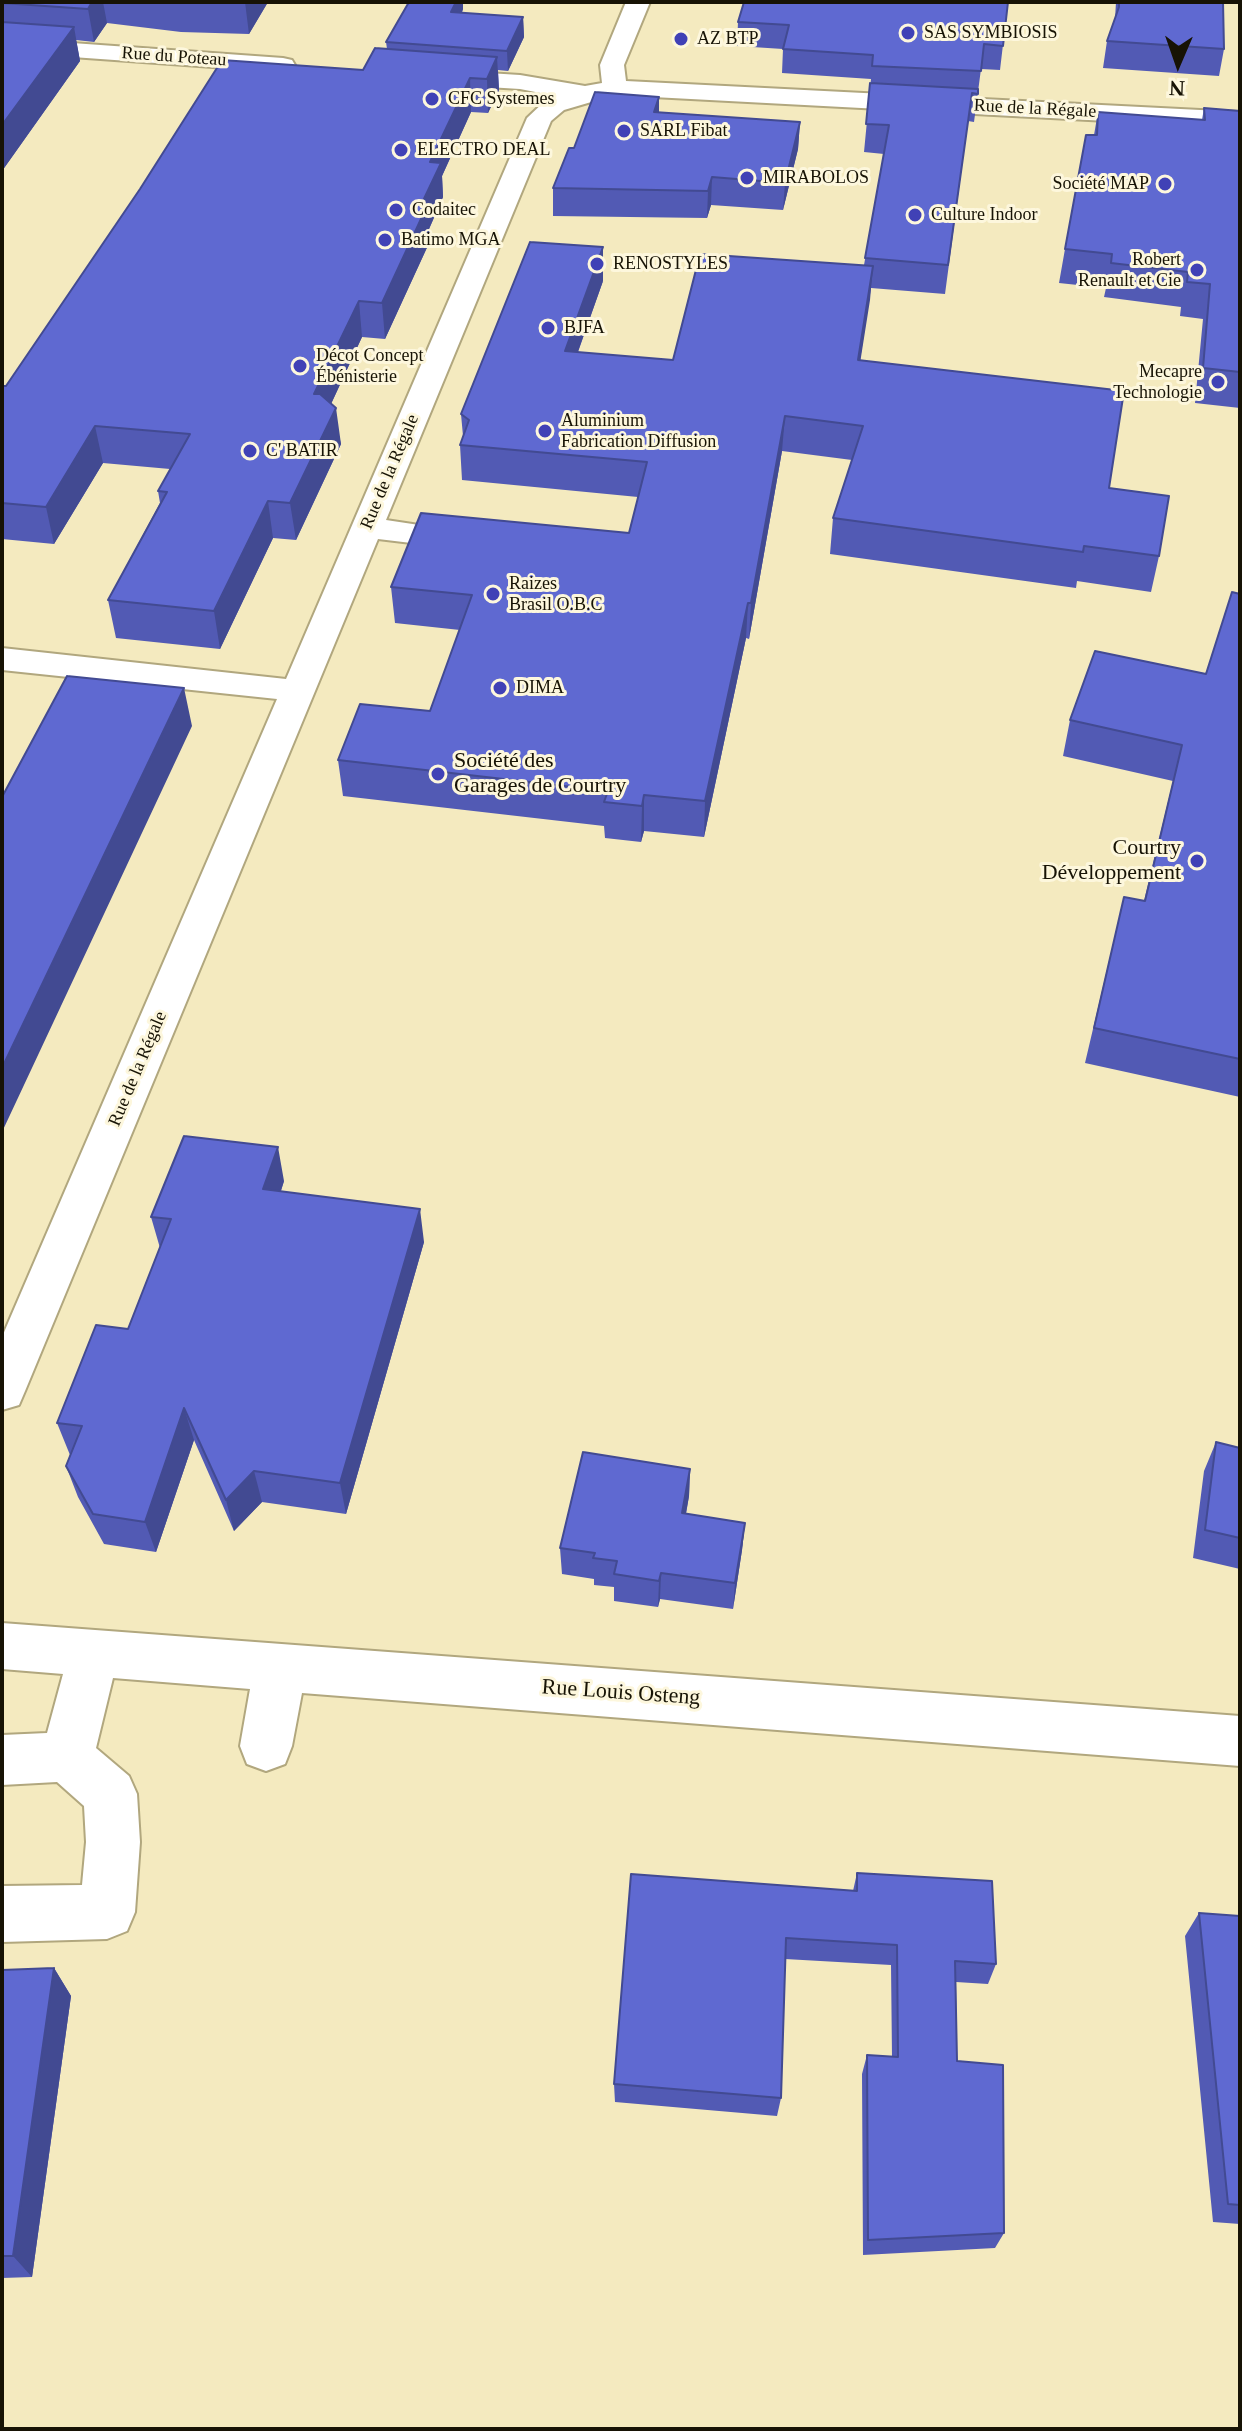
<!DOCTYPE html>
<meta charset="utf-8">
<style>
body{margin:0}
#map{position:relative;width:1242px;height:2431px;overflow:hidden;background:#f4eabf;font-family:Georgia,serif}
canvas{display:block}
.frame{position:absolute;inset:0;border:4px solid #171305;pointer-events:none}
.north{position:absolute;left:1138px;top:24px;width:80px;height:80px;-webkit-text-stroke:6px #fdf7dd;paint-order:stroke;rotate:182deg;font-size:22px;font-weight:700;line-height:32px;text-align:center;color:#171305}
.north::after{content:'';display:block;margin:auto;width:28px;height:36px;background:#171305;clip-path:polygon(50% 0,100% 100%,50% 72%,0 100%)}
</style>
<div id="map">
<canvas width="1242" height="2431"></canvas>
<div class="frame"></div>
<div class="north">N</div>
</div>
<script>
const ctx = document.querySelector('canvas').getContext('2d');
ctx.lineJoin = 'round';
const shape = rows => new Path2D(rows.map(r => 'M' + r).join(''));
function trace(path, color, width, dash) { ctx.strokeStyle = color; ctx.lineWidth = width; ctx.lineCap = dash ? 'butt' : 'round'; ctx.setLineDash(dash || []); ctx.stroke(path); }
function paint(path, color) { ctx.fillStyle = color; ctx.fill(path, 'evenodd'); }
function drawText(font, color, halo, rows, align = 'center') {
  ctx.font = font + ' Georgia,serif'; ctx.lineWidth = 6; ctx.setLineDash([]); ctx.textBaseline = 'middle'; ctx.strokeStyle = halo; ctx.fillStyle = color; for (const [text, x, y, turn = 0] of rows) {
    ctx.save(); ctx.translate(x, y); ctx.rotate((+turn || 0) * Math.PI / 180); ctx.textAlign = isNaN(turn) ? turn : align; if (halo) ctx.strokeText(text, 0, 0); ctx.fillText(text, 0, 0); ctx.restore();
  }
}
const minor = shape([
 [626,2,650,2,624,65,626,81,1240,112,1240,128,615,95,564,110,551,121,386,520,439,528,444,535,439,542,428,545,378,539,25,1391,19,1405,2,1410,2,1337,277,699,2,670,2,648,286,679,527,118,546,100,556,96,520,89,439,84,430,82,427,77,430,72,439,70,520,75,585,86,602,83,600,65,626,2],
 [2,38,283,58,292,60,295,65,292,70,283,72,2,52,2,38],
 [2,1623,1240,1716,1240,1766,302,1693,292,1746,285,1764,266,1771,247,1764,240,1746,250,1689,113,1678,96,1748,129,1776,137,1794,140,1842,135,1912,127,1931,107,1939,2,1942,2,1886,82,1885,86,1842,84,1806,57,1782,2,1785,2,1735,47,1733,63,1674,2,1669,2,1623]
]);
const wall = shape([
 [2,2,268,2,249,34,181,32,107,23,94,42,76,40,80,61,2,171],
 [409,2,463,2,463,9,462,13,523,17,524,37,508,71,498,70,499,90,488,113,471,112,442,176,443,197,429,229,430,241,385,339,362,337,331,404,341,444,296,540,273,538,220,649,116,638,108,600,160,503,158,491,170,469,103,463,54,544,2,539,2,386,6,386,387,49,386,42],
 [1008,2,1000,70,981,69,974,122,968,121,945,294,871,288,860,360,1109,488,1159,556,1151,592,1077,581,1076,588,830,554,833,518,852,460,782,451,749,639,746,638,704,837,644,831,641,842,605,838,604,826,343,796,338,760,430,711,460,630,395,623,391,587,629,533,638,497,462,480,460,445,463,436,461,414,603,281,578,352,673,360,864,265,884,154,864,152,871,79,782,73,783,49,737,46,738,22],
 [1116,2,1223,2,1224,49,1219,76,1103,68,1107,41,1115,19],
 [1204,108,1240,111,1240,408,1195,403,1203,319,1180,316,1181,307,1104,297,1106,288,1059,283,1065,249,1094,135,1098,112,1202,120],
 [659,113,800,122,798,149,783,210,711,205,707,218,553,216,553,188,574,148],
 [1240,594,1240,1097,1085,1063,1124,897,1144,901,1173,781,1063,756,1070,720,1206,674],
 [284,1181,281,1191,424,1242,346,1514,262,1502,234,1531,194,1440,156,1552,104,1544,78,1497,66,1466,70,1455,57,1423,128,1329,160,1248,151,1217],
 [1216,1442,1240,1448,1240,1569,1193,1558,1204,1471],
 [690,1469,689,1496,686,1514,745,1523,742,1550,733,1609,660,1599,658,1607,614,1601,614,1587,594,1585,594,1579,562,1574,560,1548],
 [857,1873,996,1964,988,1984,956,1982,957,2061,1004,2233,995,2248,863,2255,862,2074,867,2055,892,2057,891,1965,785,1959,781,2098,777,2116,615,2102,614,2084,631,1874,853,1891],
 [1199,1913,1240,1916,1240,2224,1213,2222,1185,1936],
 [54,1968,71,1996,32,2277,2,2278,2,1970]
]);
const shadedWall = shape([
 [92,2,103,2,107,23,94,42,88,9],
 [245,2,268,2,249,34],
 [456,2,463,2,463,9,452,32,451,12],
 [523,17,524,37,508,71,507,51],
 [74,27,80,61,2,171,2,125],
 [497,57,499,90,488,113,487,79],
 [470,78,471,112,442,176,443,197,429,229,430,241,385,339,382,303,422,203,430,162],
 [659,97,659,124,654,112],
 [800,122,798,149,783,210,785,183],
 [712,177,711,205,707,218,708,191],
 [603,247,603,281,566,385,565,351],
 [873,266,870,300,855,395,858,360],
 [359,301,362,337,319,430,314,394],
 [336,408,341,444,296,540,290,503],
 [785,416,782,451,749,639,751,603],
 [95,426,103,463,54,544,46,507],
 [268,501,273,538,220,649,214,611],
 [748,603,746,638,704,837,705,801],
 [184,688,192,726,2,1132,2,1068],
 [644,795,644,831,641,842,642,806],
 [278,1147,284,1181,270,1223,263,1189],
 [420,1209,424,1242,346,1514,340,1483],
 [184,1408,194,1440,156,1552,145,1522],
 [690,1469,689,1496,681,1540,682,1513],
 [254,1471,262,1502,234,1531,226,1500],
 [745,1523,742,1550,733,1609,735,1583],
 [661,1573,660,1599,658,1607,659,1581],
 [54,1968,71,1996,32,2277,13,2256]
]);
const building = shape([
 [2,2,92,2,88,9,2,3,2,2],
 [409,2,456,2,451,12,523,17,507,51,386,42,409,2],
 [744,2,1008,2,1003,46,984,44,981,71,872,66,873,55,783,49,789,25,738,22,744,2],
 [1119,2,1223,2,1224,49,1107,41,1119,7,1119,2],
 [2,22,74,27,2,125,2,22],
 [375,48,497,57,487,79,470,78,430,162,441,163,422,203,427,206,382,303,359,301,314,394,320,394,336,408,290,503,268,501,214,611,108,600,167,492,158,491,190,434,95,426,46,507,2,503,2,386,6,386,140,189,222,60,363,70,375,48],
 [870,83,978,89,978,94,972,93,948,265,865,258,889,125,866,124,870,83],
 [595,92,659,97,654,112,800,122,785,183,712,177,708,191,553,188,569,148,574,148,595,92],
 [1204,108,1240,111,1240,372,1203,368,1210,284,1187,282,1188,272,1111,263,1112,254,1065,249,1086,135,1097,135,1098,112,1205,120,1204,108],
 [530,242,603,247,565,351,673,360,700,254,873,266,858,360,1124,391,1109,488,1169,496,1159,556,1084,546,1083,552,833,518,863,426,785,416,751,603,748,603,705,801,644,795,642,806,604,802,608,791,338,760,360,704,430,711,472,595,391,587,421,513,629,533,647,462,460,445,469,420,461,414,530,242],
 [1232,592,1240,594,1240,1059,1094,1028,1124,897,1145,901,1182,745,1070,720,1095,651,1206,674,1232,592],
 [67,676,184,688,2,1068,2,797,67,676],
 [184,1136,278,1147,263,1189,420,1209,340,1483,254,1471,226,1500,184,1408,145,1522,93,1514,66,1466,82,1426,57,1423,96,1325,128,1329,171,1219,151,1217,184,1136],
 [1216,1442,1240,1448,1240,1538,1205,1530,1216,1442],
 [583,1452,690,1469,682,1513,745,1523,735,1583,661,1573,659,1581,614,1574,617,1561,593,1558,595,1553,560,1548,583,1452],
 [857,1873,992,1881,996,1964,955,1961,957,2061,1003,2065,1004,2233,868,2240,867,2055,898,2057,897,1945,786,1938,781,2098,614,2084,631,1874,857,1891,857,1873],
 [1199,1913,1240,1916,1240,2205,1228,2204,1199,1913],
 [54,1968,13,2256,2,2256,2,1970,54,1968]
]);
const markers = [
 [908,33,8,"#4041b6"],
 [681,39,8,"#4041b6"],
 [432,99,8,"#4041b6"],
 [624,131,8,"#4041b6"],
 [401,150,8,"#4041b6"],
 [747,178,8,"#4041b6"],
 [1165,184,8,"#4041b6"],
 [396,210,8,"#4041b6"],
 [915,215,8,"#4041b6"],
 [385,240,8,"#4041b6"],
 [597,264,8,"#4041b6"],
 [1197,270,8,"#4041b6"],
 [548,328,8,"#4041b6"],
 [300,366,8,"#4041b6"],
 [1218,382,8,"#4041b6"],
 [545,431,8,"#4041b6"],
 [250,451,8,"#4041b6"],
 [493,594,8,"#4041b6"],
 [500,688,8,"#4041b6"],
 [438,774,8,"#4041b6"],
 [1197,861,8,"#4041b6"]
];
const farPoinames = [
 ["SAS SYMBIOSIS",924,33],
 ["AZ BTP",697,39],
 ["CFC Systemes",448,99],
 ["SARL Fibat",640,131],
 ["ELECTRO DEAL",417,150],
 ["MIRABOLOS",763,178],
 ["Société MAP",1149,184,"right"],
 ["Codaitec",412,210],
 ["Culture Indoor",931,215],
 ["Batimo MGA",401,240],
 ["Robert",1181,260,"right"],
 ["Renault et Cie",1181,281,"right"],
 ["RENOSTYLES",613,264],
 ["BJFA",564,328],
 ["Décot Concept",316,356],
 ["Ébénisterie",316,377],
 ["Mecapre",1202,372,"right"],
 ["Technologie",1202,393,"right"],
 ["Aluminium",561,421],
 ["Fabrication Diffusion",561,442],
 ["C' BATIR",266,451],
 ["Raizes",509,584],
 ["Brasil O.B.C",509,605],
 ["DIMA",516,688]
];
const farStreetnames = [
 ["Rue du Poteau",174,57,4],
 ["Rue de la Régale",1035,109,3],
 ["Rue de la Régale",390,472,-67],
 ["Rue de la Régale",138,1069,-67]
];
const poiNames = [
 ["Société des",454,761],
 ["Garages de Courtry",454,786],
 ["Courtry",1181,848,"right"],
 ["Développement",1181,873,"right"]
];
const streetNames = [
 ["Rue Louis Osteng",621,1693,4]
];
trace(minor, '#b1a77e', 4);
paint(minor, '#fff');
paint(wall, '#525ab4');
paint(shadedWall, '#424a92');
paint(building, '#5f69d1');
trace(building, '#424a92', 2);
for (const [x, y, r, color] of markers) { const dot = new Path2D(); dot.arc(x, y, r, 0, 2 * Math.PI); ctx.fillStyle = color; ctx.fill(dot); trace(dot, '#fdf7dd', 3); }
drawText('18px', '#171305', '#fdf7dd', farPoinames, 'left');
drawText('18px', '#171305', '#fdf7dd', farStreetnames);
drawText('22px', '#171305', '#fdf7dd', poiNames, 'left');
drawText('22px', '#171305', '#fdf7dd', streetNames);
</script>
